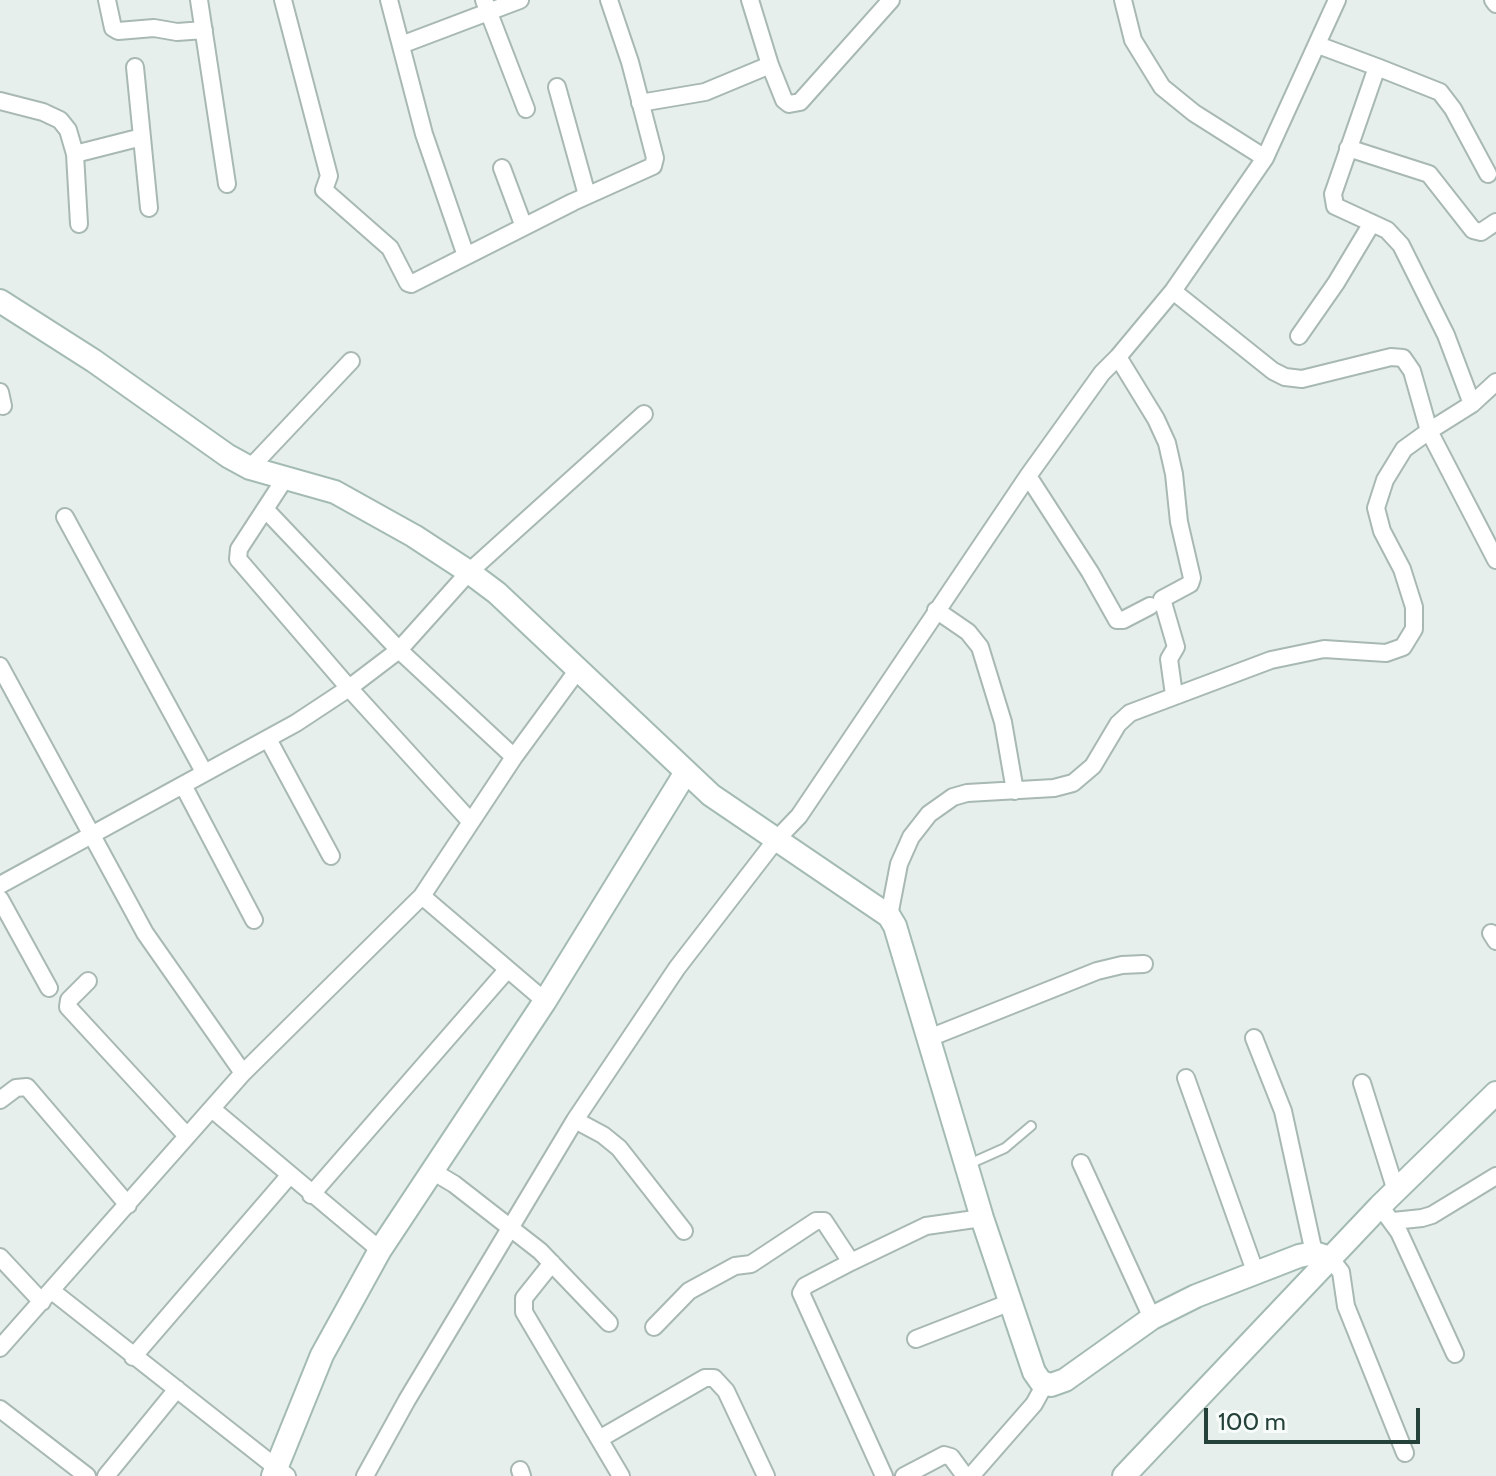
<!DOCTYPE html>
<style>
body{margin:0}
#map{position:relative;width:1496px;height:1476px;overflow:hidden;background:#e6efeb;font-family:Cabin,sans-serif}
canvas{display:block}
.scale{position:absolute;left:1204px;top:1408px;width:216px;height:36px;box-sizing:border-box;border:4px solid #24423a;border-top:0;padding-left:10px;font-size:24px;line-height:28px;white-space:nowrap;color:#24423a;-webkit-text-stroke:6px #f7fbf9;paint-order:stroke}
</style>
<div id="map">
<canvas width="1496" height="1476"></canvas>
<div class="scale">100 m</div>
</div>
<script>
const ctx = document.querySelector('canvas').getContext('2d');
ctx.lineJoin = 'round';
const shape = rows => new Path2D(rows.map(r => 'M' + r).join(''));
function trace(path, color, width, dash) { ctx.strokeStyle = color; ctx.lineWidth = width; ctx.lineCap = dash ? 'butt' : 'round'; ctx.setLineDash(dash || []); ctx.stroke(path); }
const lane = shape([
 [967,1165,1005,1148,1031,1126]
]);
const street = shape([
 [107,0,113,28,118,31,154,28,177,32,204,30],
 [199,0,227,184],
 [283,0,329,176,324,190,390,248,408,283,411,284,573,202,653,166,655,158,630,62,609,0],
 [389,0,424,134,466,256],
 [484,0,526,109],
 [1123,0,1133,40,1162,87,1194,113,1265,158],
 [1493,0,1496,4],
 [401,45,520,0],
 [1318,45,1377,67,1333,194,1335,206,1387,230,1401,245,1446,335,1472,404],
 [770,65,784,100,789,104,800,102,891,0],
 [135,67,149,208],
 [1377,67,1440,92,1453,109,1488,174],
 [557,87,587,195],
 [0,101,43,112,60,120,68,130,75,154,79,224],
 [640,103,705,92,770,65,750,0],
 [1348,148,1429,174,1473,230,1481,232,1496,222],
 [75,154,142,137],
 [502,168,524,227],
 [1173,291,1273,371,1285,377,1302,379,1391,357,1403,358,1412,371,1429,431,1472,404,1496,382],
 [1299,336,1336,283,1372,223],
 [0,392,3,406],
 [250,468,351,361],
 [1028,476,1090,572,1117,620,1123,620,1150,606],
 [286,477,239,549,238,559,349,688,471,822],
 [265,509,399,650,514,757],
 [65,517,204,772],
 [936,610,968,632,980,647,1003,722,1015,791],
 [0,666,145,933,243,1073],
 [1174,695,1169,659,1176,647,1162,599,1190,584,1192,578,1179,522,1174,474,1167,443,1156,419,1118,357,1173,291,1265,158,1337,0],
 [268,739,331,856],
 [183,785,254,920],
 [0,885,296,723,349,688,399,650,469,572,644,414],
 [422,896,545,1001],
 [0,899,49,988],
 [889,916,899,864,911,837,929,814,953,797,967,793,1054,788,1073,783,1093,766,1118,724,1130,713,1271,660,1324,649,1386,653,1403,647,1414,629,1414,607,1402,569,1382,531,1376,508,1385,480,1404,449,1429,431,1496,560],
 [1491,933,1496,941],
 [88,981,69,1000,68,1007,187,1136],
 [929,1038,1097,971,1122,965,1144,964],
 [1254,1038,1283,1111,1314,1253],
 [1186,1078,1255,1271],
 [1362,1083,1396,1191],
 [0,1100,16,1088,27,1087,128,1205],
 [212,1109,380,1250],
 [575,1120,603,1135,619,1148,684,1231],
 [1081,1163,1152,1318],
 [432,1171,454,1184,540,1251,609,1323],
 [311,1195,507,970],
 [1380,1206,1399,1232,1455,1354],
 [1393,1221,1422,1218,1432,1215,1496,1176],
 [0,1257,42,1302],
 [1330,1258,1341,1272,1346,1306,1405,1453],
 [851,1262,805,1286,801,1293,884,1476],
 [552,1263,524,1298,524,1312,621,1476],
 [52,1291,287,1476],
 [654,1327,689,1291,735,1266,751,1264,816,1221,824,1221,851,1262,926,1226,982,1218],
 [916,1339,1011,1302],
 [0,1348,243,1073,422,896,514,757,577,671],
 [133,1357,289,1176],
 [0,1409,87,1476],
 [601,1438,705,1378,714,1378,726,1391,766,1476],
 [520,1470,522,1476],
 [106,1476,177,1389],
 [365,1476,407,1400,575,1120,677,968,775,841,799,816,1028,476,1102,373,1118,357],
 [904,1476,944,1455,951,1457,965,1476],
 [971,1476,1034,1404,1045,1384]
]);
const secondary = shape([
 [0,301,94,361,228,456,250,468,335,492,414,536,469,572,497,593,711,795,889,916,895,926,982,1218,1034,1372,1041,1382,1051,1385,1065,1380,1152,1318,1196,1296,1299,1256,1314,1253,1330,1258],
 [273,1476,322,1355,380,1250,545,1001,686,772],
 [1124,1476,1380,1206,1496,1093]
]);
trace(lane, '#a8b8b2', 12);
trace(street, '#a8b8b2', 20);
trace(secondary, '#a4bbb3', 26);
trace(lane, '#fff', 8);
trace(street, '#fff', 16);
trace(secondary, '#fff', 22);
</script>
